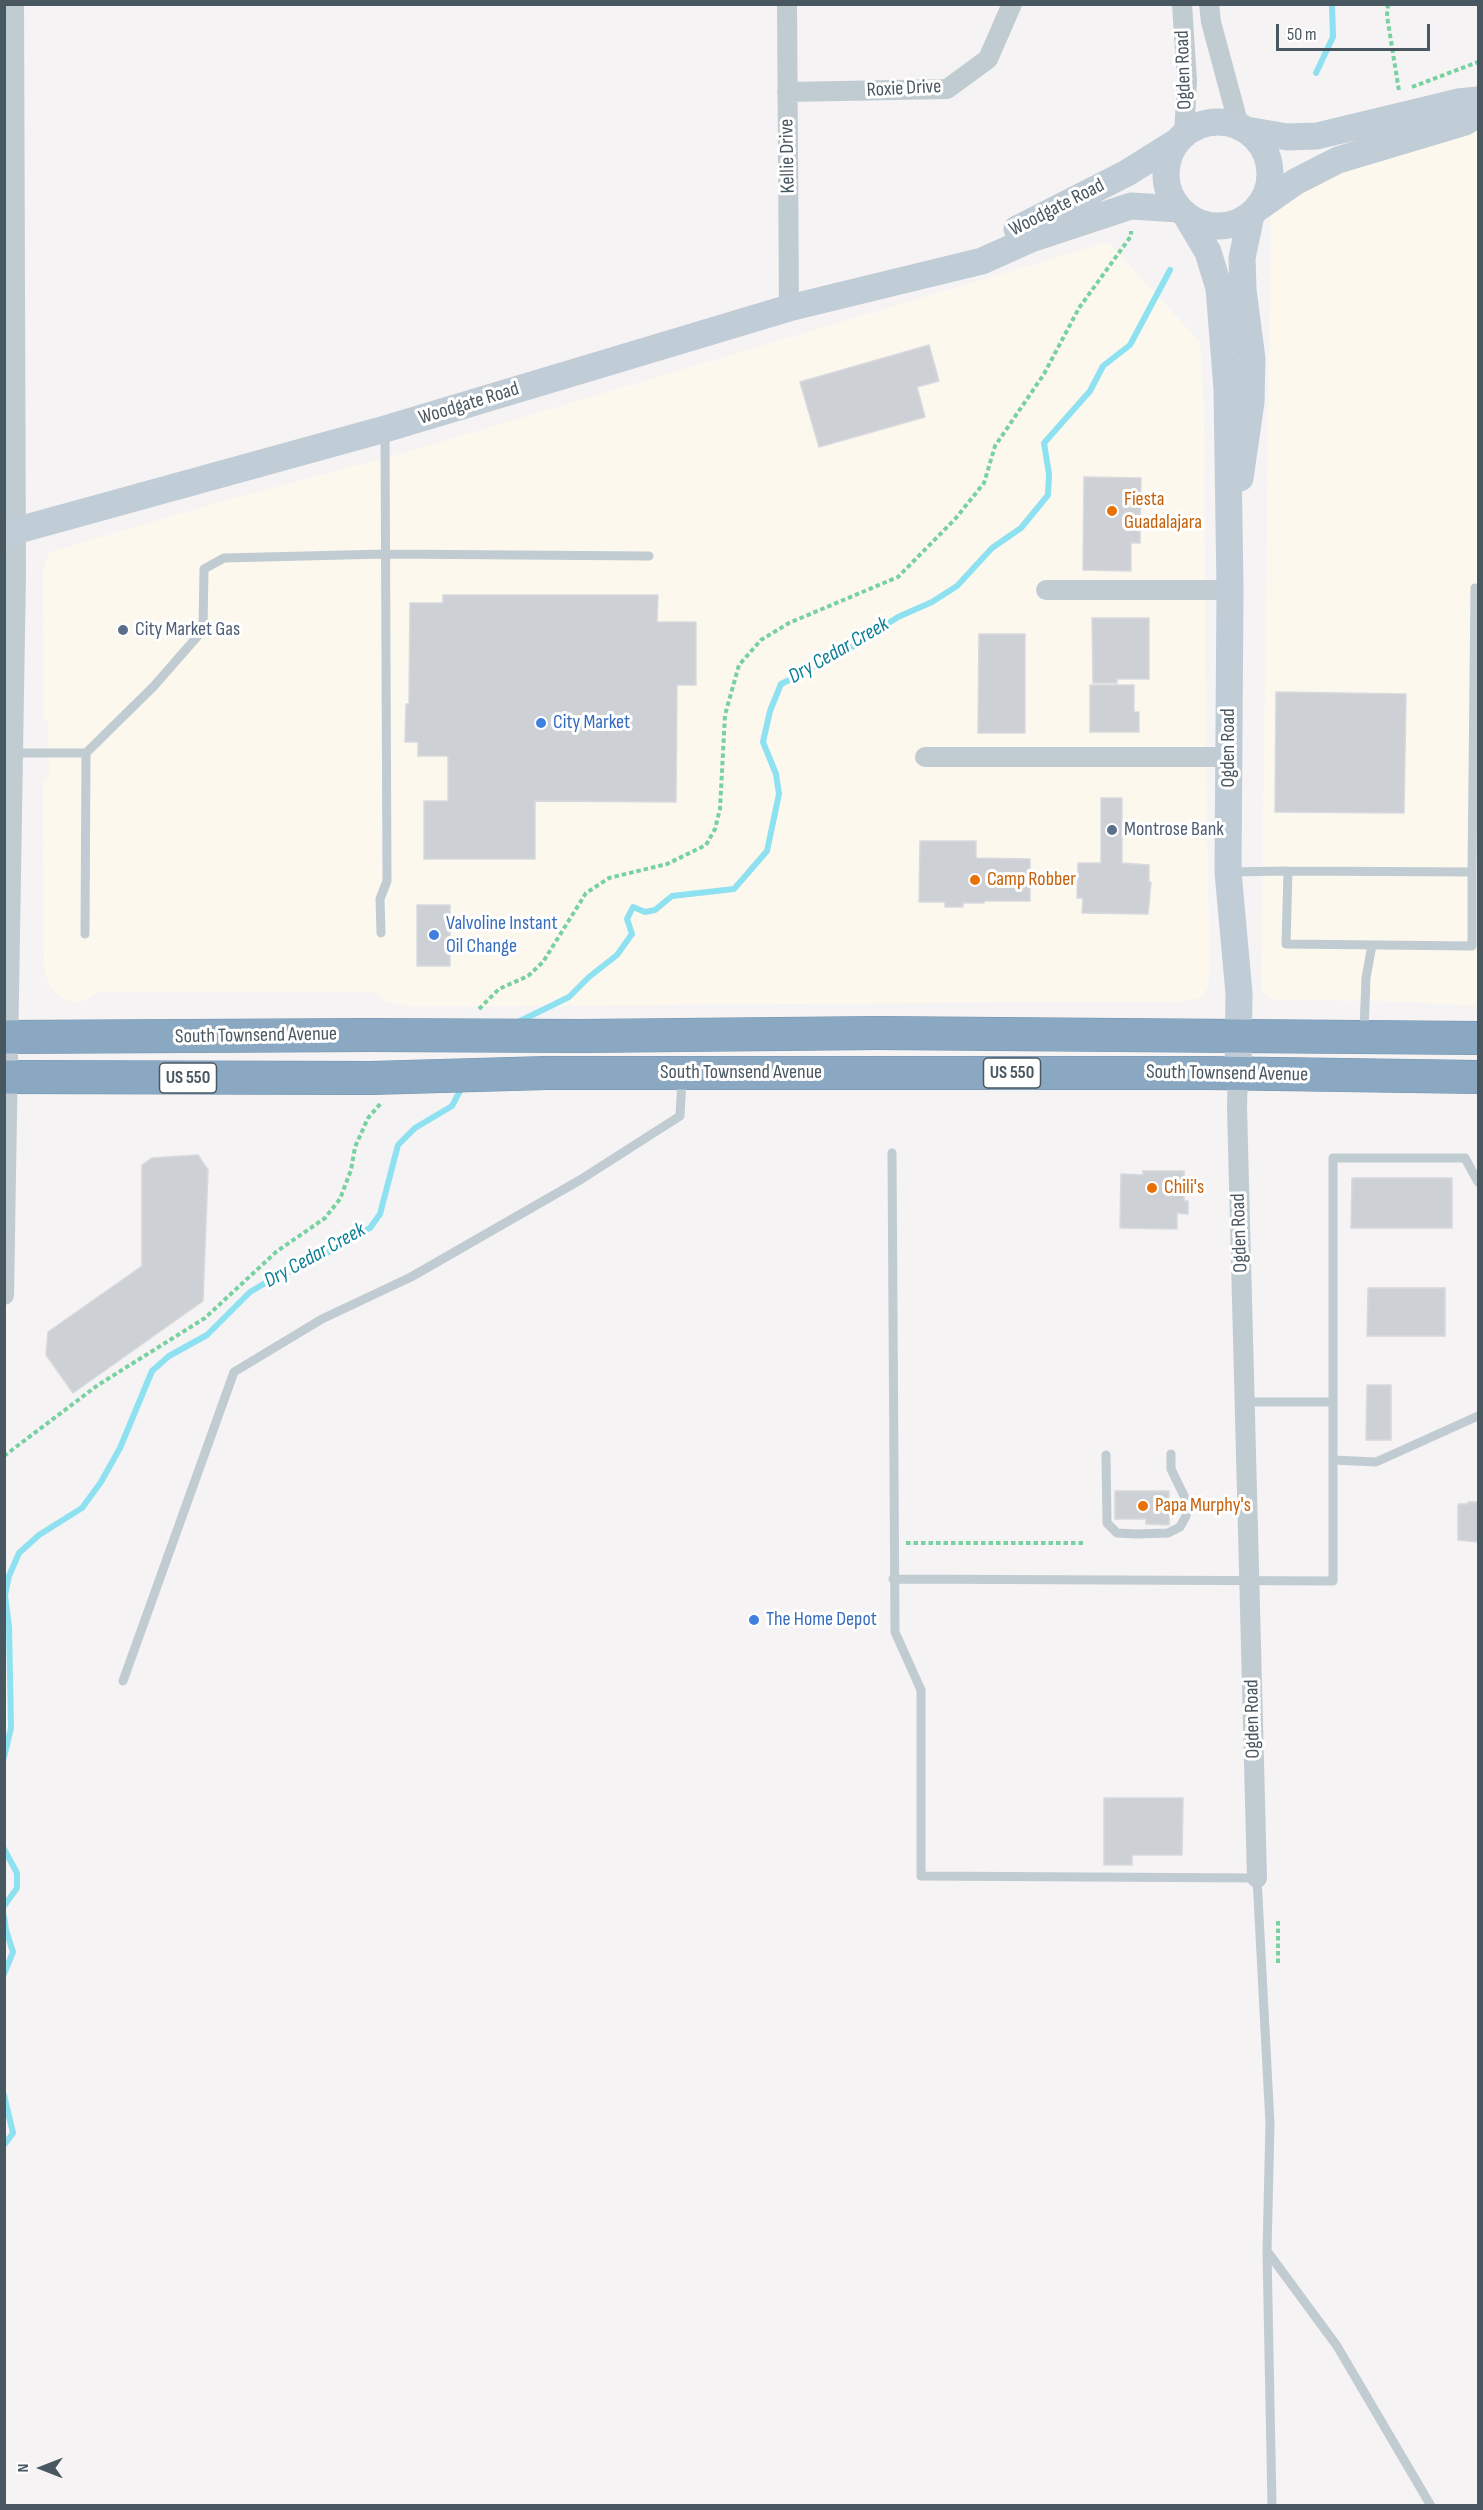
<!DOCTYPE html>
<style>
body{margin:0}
#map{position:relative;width:1483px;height:2510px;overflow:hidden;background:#f5f3f3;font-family:"Sofia Sans Condensed",sans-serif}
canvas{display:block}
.frame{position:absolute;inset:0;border:6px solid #495761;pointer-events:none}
.north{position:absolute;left:12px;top:2438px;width:60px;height:60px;-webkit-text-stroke:4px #fff;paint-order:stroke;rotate:270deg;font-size:16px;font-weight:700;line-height:24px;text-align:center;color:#495761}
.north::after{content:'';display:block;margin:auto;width:21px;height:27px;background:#495761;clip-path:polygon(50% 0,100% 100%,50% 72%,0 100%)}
.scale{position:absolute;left:1276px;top:24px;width:154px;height:27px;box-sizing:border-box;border:3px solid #495761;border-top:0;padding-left:8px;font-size:18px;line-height:21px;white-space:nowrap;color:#495761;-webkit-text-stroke:4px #fff;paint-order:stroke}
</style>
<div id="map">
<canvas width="1483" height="2510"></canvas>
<div class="frame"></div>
<div class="north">N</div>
<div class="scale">50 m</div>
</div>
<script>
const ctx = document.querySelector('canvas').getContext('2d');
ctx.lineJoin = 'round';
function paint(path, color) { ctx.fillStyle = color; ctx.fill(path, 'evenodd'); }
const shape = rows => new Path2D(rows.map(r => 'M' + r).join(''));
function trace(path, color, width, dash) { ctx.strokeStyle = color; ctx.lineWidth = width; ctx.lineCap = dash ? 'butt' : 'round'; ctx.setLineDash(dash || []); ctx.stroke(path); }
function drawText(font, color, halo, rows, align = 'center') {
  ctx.font = font + ' "Sofia Sans Condensed",sans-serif'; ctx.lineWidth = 6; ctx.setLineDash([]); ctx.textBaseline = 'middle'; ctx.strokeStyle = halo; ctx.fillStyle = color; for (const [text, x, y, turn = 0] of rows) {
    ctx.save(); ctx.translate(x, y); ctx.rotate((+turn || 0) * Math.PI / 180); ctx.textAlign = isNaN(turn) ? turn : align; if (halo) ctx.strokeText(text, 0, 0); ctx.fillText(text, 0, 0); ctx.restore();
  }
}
const commercial = shape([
 [1478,124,1478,1006,1391,1001,1274,1000,1261,990,1271,185],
 [1108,242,1200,342,1204,415,1206,780,1210,969,1208,987,1202,997,1185,1001,415,1007,387,1002,373,992,100,992,81,1002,72,1002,60,997,50,987,44,970,43,783,49,773,48,722,44,717,43,569,50,552,223,501,407,452]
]);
const stream = shape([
 [1316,73,1333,37,1332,4],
 [516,1023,569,997,589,977,617,955,632,934,627,919,633,907,645,912,655,910,672,896,734,889,767,851,779,794,776,774,763,742,770,711,781,684,806,672,830,655,844,652,898,617,932,602,957,586,992,548,1021,528,1048,495,1049,474,1044,443,1090,391,1103,366,1130,345,1170,270],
 [4,1757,11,1728,9,1627,5,1595,9,1576,19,1553,39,1535,82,1508,101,1482,120,1448,152,1371,169,1356,207,1335,250,1292,272,1279,306,1265,370,1228,380,1214,398,1145,415,1128,452,1106,462,1087],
 [4,1849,17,1873,17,1888,4,1906],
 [4,1916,6,1930,13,1952,4,1974],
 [4,2095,13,2133,4,2145]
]);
const building = shape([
 [929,345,939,381,917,387,925,417,819,447,800,382,929,345],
 [1084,477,1141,478,1140,543,1131,543,1131,571,1083,570,1084,477],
 [443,595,658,595,657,622,696,622,696,685,677,685,676,802,535,801,535,859,424,859,424,801,448,801,448,756,418,756,418,742,405,742,406,704,409,704,410,603,443,603,443,595],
 [1092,618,1149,618,1149,679,1117,679,1117,683,1093,683,1092,618],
 [979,634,1025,634,1025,733,978,733,979,634],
 [1090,685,1134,685,1134,712,1139,712,1139,732,1090,732,1090,685],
 [1276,692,1406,694,1404,813,1275,812,1276,692],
 [1101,798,1122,798,1122,863,1149,865,1149,882,1151,882,1148,914,1082,913,1083,898,1077,898,1078,863,1101,863,1101,798],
 [920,841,976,841,976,858,1030,859,1030,901,984,901,984,903,963,903,963,907,945,907,945,902,919,902,920,841],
 [417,905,450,905,450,966,417,966,417,905],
 [198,1155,208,1170,203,1301,73,1393,46,1355,48,1332,142,1266,142,1165,152,1158,198,1155],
 [1143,1171,1184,1171,1184,1201,1188,1201,1188,1214,1177,1213,1177,1229,1120,1228,1121,1174,1143,1175,1143,1171],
 [1352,1178,1452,1178,1452,1228,1351,1228,1352,1178],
 [1368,1288,1445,1288,1445,1336,1367,1336,1368,1288],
 [1367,1385,1391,1385,1391,1440,1366,1440,1367,1385],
 [1115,1491,1169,1491,1169,1500,1171,1500,1169,1525,1146,1524,1146,1519,1115,1519,1115,1491],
 [1468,1502,1478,1502,1478,1542,1458,1540,1458,1504,1468,1504,1468,1502],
 [1104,1798,1183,1798,1182,1855,1132,1855,1132,1865,1104,1865,1104,1798]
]);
const path = shape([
 [1388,4,1387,16,1399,91],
 [1412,87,1478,62],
 [479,1009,499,989,528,976,543,962,586,893,609,878,667,864,706,845,715,829,720,809,725,715,739,665,761,640,789,623,898,577,956,518,984,483,995,446,1044,374,1079,308,1131,236,1131,231],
 [4,1456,98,1385,205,1318,276,1252,325,1218,340,1199,351,1170,355,1147,368,1118,381,1103],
 [906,1543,1084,1543],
 [1278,1921,1278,1965]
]);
const lane = shape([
 [13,753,86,753],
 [1230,872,1288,871,1472,872,1472,946,1286,944,1288,871],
 [1472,872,1475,588],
 [381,933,380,899,387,881,385,431],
 [85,934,86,753,154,686,203,630,204,569,224,558,385,554,649,556],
 [1364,1030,1366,978,1372,945],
 [892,1153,895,1632,921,1690,921,1876,1257,1878,1270,2124,1267,2251,1272,2506],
 [1244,1402,1333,1402],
 [1106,1455,1107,1523,1117,1533,1137,1534,1168,1533,1180,1527,1186,1516,1187,1502,1171,1469,1171,1454],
 [1333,1460,1376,1462,1478,1416],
 [893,1579,1333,1581,1333,1158,1465,1158,1478,1182],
 [123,1681,234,1372,322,1319,411,1277,580,1180,680,1116,682,1079],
 [1267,2251,1337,2346,1431,2506]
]);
const street = shape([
 [787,4,789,308],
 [1182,4,1187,81,1184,135],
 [1209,4,1211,22,1239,126],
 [787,92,947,89,988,59,1012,4],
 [1046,590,1230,590],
 [925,757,1229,757],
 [1238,1073,1237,1107,1257,1878],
 [4,1295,16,572,14,4]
]);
const secondary = shape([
 '1166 174a52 52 0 1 1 104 0a52 52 0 1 1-104 0Z',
 [1246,130,1287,137,1317,136,1458,102,1478,100],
 [1258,208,1295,182,1338,160,1465,122,1478,114],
 [1186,215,1208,252,1219,288,1227,389,1230,590,1228,872,1239,993,1238,1073],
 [1017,229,1127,173,1178,141],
 [1240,478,1251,402,1252,359,1243,290,1242,258,1251,215],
 [4,534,385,429,789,308,982,261,1031,239,1131,206,1179,209]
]);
const highway = shape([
 [582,1036,878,1033,1478,1038],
 [4,1037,370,1035],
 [546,1073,1208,1073,1478,1077],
 [4,1077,371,1078]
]);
const highwayBridge = shape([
 [370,1035,582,1036],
 [371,1078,546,1073]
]);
const markers = [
 [1112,511,6,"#e8710a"],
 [123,630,6,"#5c6f8a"],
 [541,723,6,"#3f7fe0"],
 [1112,830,6,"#5c6f8a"],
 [975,880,6,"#e8710a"],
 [434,935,6,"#3f7fe0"],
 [1152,1188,6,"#e8710a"],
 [1143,1506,6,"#e8710a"],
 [754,1620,6,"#3f7fe0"]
];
const shields = [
 [1012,1073,57],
 [188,1078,57]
];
const shieldNames = [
 ["US 550",1012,1073],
 ["US 550",188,1078]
];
const streetNames = [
 ["Ogden Road",1184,70,-92],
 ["Roxie Drive",904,89,-3],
 ["Kellie Drive",788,156,-91],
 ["Woodgate Road",1057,208,-27],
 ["Woodgate Road",469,404,-17],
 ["Ogden Road",1229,748,-90],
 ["South Townsend Avenue",256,1036,-1],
 ["South Townsend Avenue",741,1073],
 ["South Townsend Avenue",1227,1074,1],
 ["Ogden Road",1240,1233,-92],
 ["Ogden Road",1253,1719,-91]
];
const foodNames = [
 ["Fiesta",1124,500],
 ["Guadalajara",1124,523],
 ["Camp Robber",987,880],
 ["Chili's",1164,1188],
 ["Papa Murphy's",1155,1506]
];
const serviceNames = [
 ["City Market Gas",135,630],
 ["Montrose Bank",1124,830]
];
const shopNames = [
 ["City Market",553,723],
 ["Valvoline Instant",446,924],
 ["Oil Change",446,947],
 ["The Home Depot",766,1620]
];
const waterNames = [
 ["Dry Cedar Creek",839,651,-30],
 ["Dry Cedar Creek",315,1256,-29]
];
paint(commercial, '#fdf8ee');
trace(stream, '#8ee1f0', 6);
paint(building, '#cdd0d5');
trace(building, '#d7d9de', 1.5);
trace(highway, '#7593ae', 34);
trace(path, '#78d1a1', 4, [4.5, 3]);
trace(lane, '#c1cbd2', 9);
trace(street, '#c1cbd2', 20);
trace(secondary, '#c0ccd6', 27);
trace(highway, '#8aa8c2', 33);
trace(highwayBridge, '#7593ae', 34, []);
trace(highwayBridge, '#8aa8c2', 33);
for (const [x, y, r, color] of markers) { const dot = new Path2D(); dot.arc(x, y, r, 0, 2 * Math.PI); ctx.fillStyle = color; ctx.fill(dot); trace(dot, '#fff', 2); }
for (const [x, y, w] of shields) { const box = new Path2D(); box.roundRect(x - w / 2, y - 15, w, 30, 4.5); ctx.fillStyle = '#fff'; ctx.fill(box); trace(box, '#495761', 1.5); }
drawText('bold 18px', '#495761', null, shieldNames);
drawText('20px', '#495761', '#fff', streetNames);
drawText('20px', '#c56008', '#fff', foodNames, 'left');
drawText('20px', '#4e5e75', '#fff', serviceNames, 'left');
drawText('20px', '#366cbe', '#fff', shopNames, 'left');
drawText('italic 21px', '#0a7f95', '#fff', waterNames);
</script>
